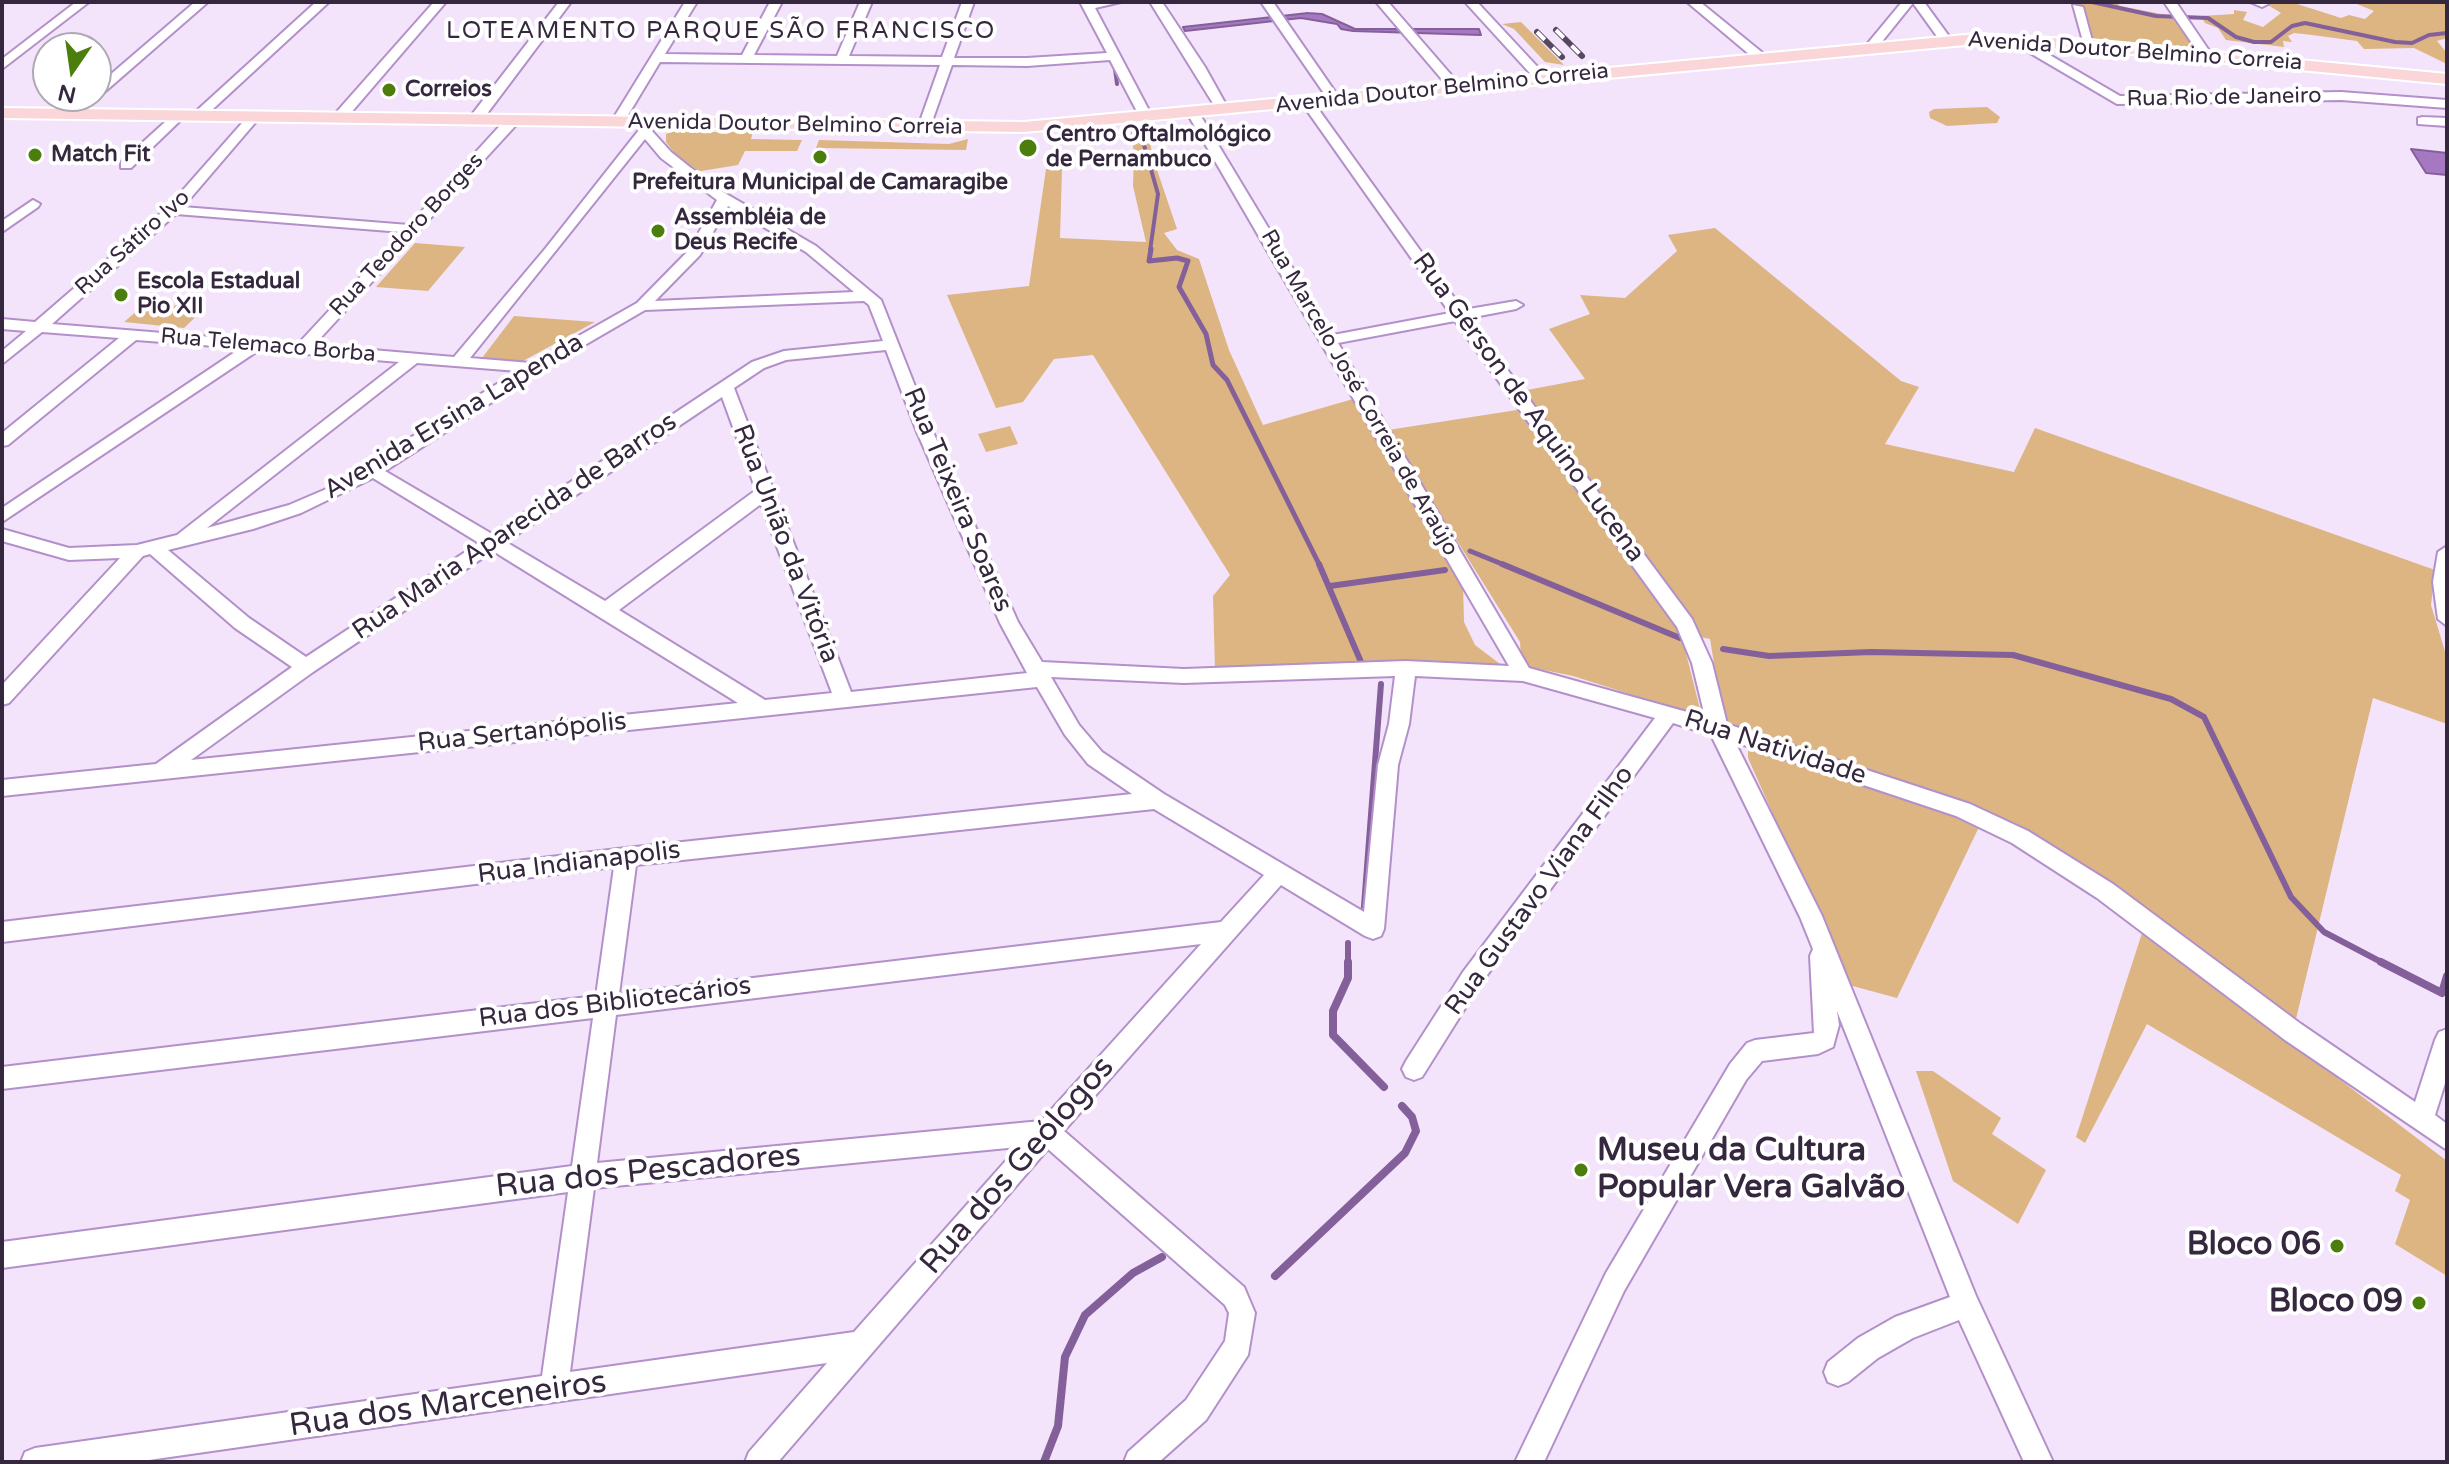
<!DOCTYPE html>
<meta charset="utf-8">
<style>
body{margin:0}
#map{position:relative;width:2449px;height:1464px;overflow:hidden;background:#f3e4fc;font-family:"Varela Round",sans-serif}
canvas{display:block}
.frame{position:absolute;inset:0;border:4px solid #35273e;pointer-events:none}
.north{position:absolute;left:32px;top:32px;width:80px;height:80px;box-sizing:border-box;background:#fff;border:2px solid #aea9b2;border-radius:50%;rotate:193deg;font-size:22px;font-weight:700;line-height:32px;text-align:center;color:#35273e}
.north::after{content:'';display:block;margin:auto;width:28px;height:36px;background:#4c7e0d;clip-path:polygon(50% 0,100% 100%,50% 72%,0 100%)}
</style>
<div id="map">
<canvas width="2449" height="1464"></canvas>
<div class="frame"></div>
<div class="north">N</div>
</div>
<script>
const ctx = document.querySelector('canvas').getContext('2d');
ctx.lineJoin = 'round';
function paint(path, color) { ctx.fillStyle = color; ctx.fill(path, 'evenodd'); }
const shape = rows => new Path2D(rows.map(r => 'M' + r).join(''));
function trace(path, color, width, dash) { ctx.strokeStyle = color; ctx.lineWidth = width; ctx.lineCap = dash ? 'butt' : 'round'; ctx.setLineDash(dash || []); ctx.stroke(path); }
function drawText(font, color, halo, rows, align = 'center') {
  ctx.font = font + ' "Varela Round",sans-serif'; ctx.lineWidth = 8; ctx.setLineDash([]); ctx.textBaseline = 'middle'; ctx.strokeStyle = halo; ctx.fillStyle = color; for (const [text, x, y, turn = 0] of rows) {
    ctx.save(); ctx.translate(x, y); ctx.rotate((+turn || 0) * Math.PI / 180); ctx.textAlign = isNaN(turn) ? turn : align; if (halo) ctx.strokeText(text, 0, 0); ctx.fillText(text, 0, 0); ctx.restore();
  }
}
const green = shape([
 [2079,2,2117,3,2120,6,2172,16,2194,48,2092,39],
 [2263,2,2291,2,2341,18,2349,15,2365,19,2374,11,2352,2,2447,2,2447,38,2437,41,2447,53,2447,64,2414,48,2364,49,2357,41,2312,35,2294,33,2288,36,2292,42,2283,41,2284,47,2226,40,2218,28,2205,23,2201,16,2234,14,2234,10,2247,12,2243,20,2263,27,2281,13],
 [1521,22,1564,65,1545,62,1514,29,1502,24],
 [1987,107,2000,117,1997,123,1947,126,1930,118,1929,112,1934,109],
 [1148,125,1152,155,1177,229,1164,233,1177,250,1199,259,1229,350,1263,425,1353,399,1463,584,1464,622,1475,645,1504,667,1444,661,1215,670,1213,596,1230,575,1093,355,1054,359,1023,402,996,408,947,295,1029,286,1046,169,1062,169,1060,238,1146,242,1133,186,1134,153,1130,126],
 [672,132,753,132,751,139,802,140,797,151,745,151,738,165,695,172,681,162,666,142,666,134],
 [968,139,966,150,816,148,819,140,949,144],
 [1715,228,1901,381,1919,387,1885,444,2014,472,2035,428,2435,570,2431,605,2447,658,2447,724,2373,698,2295,1023,2042,838,1917,786,1727,722,1722,712,1710,639,1700,637,1522,391,1585,379,1549,329,1590,314,1580,295,1625,298,1677,251,1668,235],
 [415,243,465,247,428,291,376,287],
 [146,303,205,308,184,328,124,322],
 [514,316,595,322,523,361,482,358],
 [1517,410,1680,629,1702,717,1573,676,1529,667,1521,659,1520,642,1388,430],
 [1010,426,1018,444,986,452,978,434],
 [1753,746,1937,809,1979,827,1897,998,1849,985,1748,758,1748,748],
 [2143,930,2447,1161,2447,1276,2395,1244,2410,1200,2395,1191,2401,1175,2147,1024,2085,1143,2076,1137],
 [1916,1071,1933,1071,2001,1118,1992,1134,2046,1170,2018,1224,1953,1181]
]);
const water = shape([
 [1308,13,1322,14,1355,29,1479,29,1481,35,1353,31,1341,29,1337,24,1301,18,1185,31,1183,27,1308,13],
 [2411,149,2447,153,2447,175,2426,173,2411,149]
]);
const streamFar3 = shape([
 [2092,2,2156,16,2208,18,2236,37,2254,42,2271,42,2292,26,2305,23,2395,42,2412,43,2429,35,2447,33],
 [1115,69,1117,84],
 [1142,138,1158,194,1150,251]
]);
const streamFar2 = shape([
 [1151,249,1149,261,1177,258,1188,261,1179,287,1206,334,1213,365,1227,380,1320,566],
 [1470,551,1507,566]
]);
const streamFar1 = shape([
 [1319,564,1361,662],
 [1502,564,1680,638],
 [1330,586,1445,570],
 [1723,649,1769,656,1871,652,2013,655,2171,699,2204,717,2291,897,2324,932,2385,964],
 [1363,919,1381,684],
 [1348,943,1348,964]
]);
const stream = shape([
 [1348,962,1348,978,1333,1011,1333,1035,1384,1087],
 [2381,962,2442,993,2447,976],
 [1275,1276,1405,1153,1416,1131,1412,1117,1402,1106],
 [1044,1462,1058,1426,1065,1357,1085,1315,1133,1273,1162,1257]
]);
const minor = shape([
 [76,2,89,2,2,69,2,59,76,2],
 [195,2,208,2,100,96,96,97,93,96,96,96,96,87,195,2],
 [316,2,329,2,201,120,193,120,193,114,316,2],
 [434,2,446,2,343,122,333,122,333,116,434,2],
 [559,2,571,2,480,123,470,123,470,117,559,2],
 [685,2,697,2,665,54,742,55,770,2,782,2,754,55,837,56,860,2,872,2,849,56,942,57,962,2,974,2,954,58,1027,58,1107,53,1080,2,1121,2,1095,8,1153,118,1142,121,1110,60,1027,66,952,65,930,127,924,131,918,127,940,65,660,62,622,125,612,125,611,122,685,2],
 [1150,2,1162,2,1205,67,1229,110,1227,113,1219,113,1150,2],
 [1261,2,1273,2,1340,99,1338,102,1330,102,1261,2],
 [1376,2,1388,2,1459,84,1459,90,1451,90,1376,2],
 [1465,2,1477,2,1546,76,1546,82,1538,82,1465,2],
 [1687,2,1700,2,1764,54,1764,60,1756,60,1687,2],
 [1902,2,1924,2,1951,39,1949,42,1941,42,1913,3,1876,49,1868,49,1868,43,1902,2],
 [2164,2,2176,2,2212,55,2210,58,2202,58,2164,2],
 [2250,2,2266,2,2268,4,2262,7,2250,2],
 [2073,5,2083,7,2094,48,2084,45,2073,5],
 [2017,36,2120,96,2341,92,2447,100,2447,108,2341,100,2117,104,2013,43,2011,40,2017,36],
 [1307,98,1311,99,1463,310,1516,301,1523,305,1516,309,1469,318,1692,619,1712,663,1727,724,1970,804,2028,831,2113,884,2301,1024,2415,1102,2435,1040,2439,1032,2447,1029,2447,1077,2435,1115,2447,1124,2447,1150,2285,1040,2097,898,2012,843,1956,816,1735,742,1822,916,1976,1296,2053,1462,2024,1462,1959,1320,1913,1338,1878,1358,1848,1382,1838,1386,1828,1382,1824,1372,1828,1362,1858,1338,1895,1317,1950,1297,1837,1011,1839,1025,1833,1047,1818,1054,1762,1061,1746,1080,1624,1291,1544,1462,1515,1462,1606,1273,1730,1064,1747,1043,1755,1040,1814,1033,1810,956,1813,949,1800,917,1711,735,1673,723,1479,986,1422,1077,1414,1080,1406,1077,1402,1069,1406,1061,1463,972,1655,718,1523,681,1415,676,1409,724,1398,765,1384,929,1381,936,1373,939,1365,936,1281,885,1064,1131,1244,1287,1255,1313,1248,1355,1206,1420,1159,1462,1124,1462,1128,1452,1186,1400,1225,1341,1229,1313,1225,1305,1048,1149,778,1462,745,1462,749,1452,827,1363,135,1462,21,1462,25,1452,35,1448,542,1376,568,1192,2,1268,2,1242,572,1166,593,1018,2,1089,2,1067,596,996,614,867,2,942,2,922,626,848,1132,794,1088,764,1065,735,1037,687,2,796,2,780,156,764,292,667,235,628,150,554,143,556,9,703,2,705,2,685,120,558,69,560,2,541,2,529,69,548,137,545,177,535,399,362,259,350,2,522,2,508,241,348,136,340,8,445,2,446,2,433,119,338,42,332,2,364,2,351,26,331,2,329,2,319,35,322,168,207,250,114,260,117,183,207,409,225,507,118,517,118,517,124,314,345,454,357,545,249,639,130,643,120,648,119,654,123,652,131,671,152,716,188,816,246,881,300,933,432,1018,622,1042,662,1184,669,1406,661,1509,666,1187,113,1193,109,1199,113,1333,335,1450,313,1301,102,1307,98],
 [645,139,661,158,717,200,689,250,637,303,531,363,470,358,645,139],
 [728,206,806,252,854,292,655,301,700,255,728,206],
 [176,214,402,232,298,344,52,324,176,214],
 [864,301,869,305,883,341,784,351,752,362,492,534,385,471,540,371,645,310,864,301],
 [1455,321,1677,627,1692,663,1705,717,1529,668,1338,343,1455,321],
 [886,350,917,432,1000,623,1027,673,851,692,734,388,764,368,786,360,886,350],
 [417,363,518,371,331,487,289,505,207,528,417,363],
 [722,397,756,490,605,601,506,542,722,397],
 [373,478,479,543,306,657,249,618,168,550,253,529,301,513,373,478],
 [761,504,832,693,765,700,619,610,761,504],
 [493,551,738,703,191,760,313,672,493,551],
 [1395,676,1389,724,1378,765,1364,912,1164,794,1102,752,1079,725,1051,677,1184,683,1395,676],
 [1154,809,1264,875,1221,922,619,994,636,865,1154,809],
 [1201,944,1041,1121,597,1163,616,1015,1201,944],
 [1018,1147,854,1332,570,1372,594,1188,1018,1147],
 [175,113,185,116,131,168,121,168,121,162,175,113],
 [2423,117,2447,118,2447,126,2418,124,2418,118,2423,117],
 [33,200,40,204,38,207,2,232,2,221,33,200],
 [2447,546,2447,626,2438,619,2433,582,2438,552,2447,546]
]);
const major = shape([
 [1976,34,2090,40,2447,74,2447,84,2090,50,1976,44,1024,132,2,118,2,108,1024,122,1976,34]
]);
const rail = shape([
 [1556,30,1582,56],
 [1537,32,1562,57]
]);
const markers = [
 [389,90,8,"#4c7e0d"],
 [1028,148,10,"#4c7e0d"],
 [35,155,8,"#4c7e0d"],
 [820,157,8,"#4c7e0d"],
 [658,231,8,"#4c7e0d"],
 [121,295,8,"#4c7e0d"],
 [1581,1170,8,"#4c7e0d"],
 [2337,1246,8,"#4c7e0d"],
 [2419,1303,8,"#4c7e0d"]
];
const farStreetnames = [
 ["Avenida Doutor Belmino Correia",2135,52,4],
 ["Avenida Doutor Belmino Correia",1442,89,-6],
 ["Rua Rio de Janeiro",2224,98,-1],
 ["Avenida Doutor Belmino Correia",795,125,1],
 ["Rua Teodoro Borges",407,235,-47],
 ["Rua Sátiro Ivo",133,243,-42],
 ["Rua Telemaco Borba",268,346,5],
 ["Rua Marcelo José Correia de Araújo",1359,393,60]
];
const farPoinames = [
 ["Correios",405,90],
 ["Centro Oftalmológico",1046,135],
 ["de Pernambuco",1046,160],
 ["Match Fit",51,155],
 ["Prefeitura Municipal de Camaragibe",820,183,"center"],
 ["Assembléia de",674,218],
 ["Deus Recife",674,243],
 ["Escola Estadual",137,282],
 ["Pio XII",137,307]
];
const farNeighbourhoodnames = [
 ["LOTEAMENTO PARQUE SÃO FRANCISCO",721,32]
];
const streetNames = [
 ["Rua Gérson de Aquino Lucena",1528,408,54],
 ["Avenida Ersina Lapenda",454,417,-31],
 ["Rua Teixeira Soares",957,500,67],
 ["Rua Maria Aparecida de Barros",515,527,-34],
 ["Rua União da Vitória",785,544,69],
 ["Rua Sertanópolis",522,733,-6],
 ["Rua Natividade",1775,748,18],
 ["Rua Indianapolis",579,863,-7],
 ["Rua Gustavo Viana Filho",1540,891,-54],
 ["Rua dos Bibliotecários",615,1003,-7]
];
const nearPoinames = [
 ["Museu da Cultura",1597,1152,"left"],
 ["Popular Vera Galvão",1597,1189,"left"],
 ["Bloco 06",2321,1246],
 ["Bloco 09",2403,1303]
];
const nearStreetnames = [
 ["Rua dos Geólogos",1018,1166,-49],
 ["Rua dos Pescadores",648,1172,-6],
 ["Rua dos Marceneiros",448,1405,-8]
];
paint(green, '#dcb583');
paint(water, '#a678c2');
trace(water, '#84609a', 2);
trace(streamFar3, '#84609a', 4);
trace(streamFar2, '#84609a', 5);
trace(streamFar1, '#84609a', 6);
trace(stream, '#84609a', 8);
trace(minor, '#b390c9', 4);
trace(major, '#fff', 4);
paint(minor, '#fff');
paint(major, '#fbd6d9');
trace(rail, '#56485f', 6);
trace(rail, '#fff', 4, [11]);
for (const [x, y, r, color] of markers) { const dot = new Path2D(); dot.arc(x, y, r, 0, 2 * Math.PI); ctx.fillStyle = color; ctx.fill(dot); trace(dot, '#fff', 3); }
drawText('22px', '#35273e', '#fff', farStreetnames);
drawText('bold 22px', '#35273e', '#fff', farPoinames, 'left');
ctx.letterSpacing = '2px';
drawText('24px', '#35273e', '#fff', farNeighbourhoodnames);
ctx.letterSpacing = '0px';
drawText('26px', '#35273e', '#fff', streetNames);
drawText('bold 32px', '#35273e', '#fff', nearPoinames, 'right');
drawText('32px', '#35273e', '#fff', nearStreetnames);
</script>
